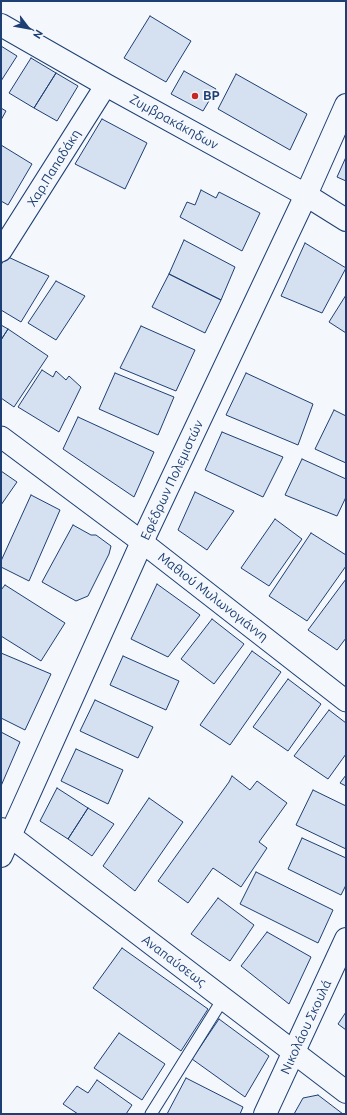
<!DOCTYPE html>
<meta charset="utf-8">
<style>
body{margin:0}
#map{position:relative;width:347px;height:1115px;overflow:hidden;background:#f4f7fb;font-family:Ubuntu,sans-serif}
canvas{display:block}
.frame{position:absolute;inset:0;border:2px solid #1d3f73;pointer-events:none}
.north{position:absolute;left:8px;top:8px;width:40px;height:40px;-webkit-text-stroke:3px #f4f7fb;paint-order:stroke;rotate:122deg;font-size:11px;font-weight:700;line-height:16px;text-align:center;color:#1d3f73}
.north::after{content:'';display:block;margin:auto;width:14px;height:18px;background:#1d3f73;clip-path:polygon(50% 0,100% 100%,50% 72%,0 100%)}
</style>
<div id="map">
<canvas width="347" height="1115"></canvas>
<div class="frame"></div>
<div class="north">N</div>
</div>
<script>
const ctx = document.querySelector('canvas').getContext('2d');
ctx.lineJoin = 'round';
function paint(path, color) { ctx.fillStyle = color; ctx.fill(path, 'evenodd'); }
const shape = rows => new Path2D(rows.map(r => 'M' + r).join(''));
function trace(path, color, width, dash) { ctx.strokeStyle = color; ctx.lineWidth = width; ctx.lineCap = dash ? 'butt' : 'round'; ctx.setLineDash(dash || []); ctx.stroke(path); }
function drawText(font, color, halo, rows, align = 'center') {
  ctx.font = font + ' Ubuntu,sans-serif'; ctx.lineWidth = 3; ctx.setLineDash([]); ctx.textBaseline = 'middle'; ctx.strokeStyle = halo; ctx.fillStyle = color; for (const [text, x, y, turn = 0] of rows) {
    ctx.save(); ctx.translate(x, y); ctx.rotate((+turn || 0) * Math.PI / 180); ctx.textAlign = isNaN(turn) ? turn : align; if (halo) ctx.strokeText(text, 0, 0); ctx.fillText(text, 0, 0); ctx.restore();
  }
}
const building = shape([
 [150,16,191,41,166,82,124,58,150,16],
 [1,46,17,56,1,81,1,46],
 [31,58,56,73,34,108,9,93,31,58],
 [184,71,216,89,203,111,171,94,184,71],
 [56,73,78,86,57,121,34,108,56,73],
 [236,74,307,114,290,150,218,109,236,74],
 [1,108,6,111,1,120,1,108],
 [102,119,147,143,125,189,75,164,102,119],
 [1,145,32,164,8,205,1,201,1,145],
 [346,157,346,181,337,177,346,157],
 [201,190,216,198,219,192,260,213,242,251,180,217,187,202,195,205,201,190],
 [184,240,235,267,221,300,169,274,184,240],
 [305,243,346,268,322,313,281,296,305,243],
 [6,256,49,276,21,322,1,310,1,265,6,256],
 [169,274,221,300,205,333,152,307,169,274],
 [56,281,85,296,56,340,28,323,56,281],
 [346,295,346,333,329,322,346,295],
 [1,325,8,329,1,340,1,325],
 [141,326,195,350,176,391,120,368,141,326],
 [8,329,48,356,14,407,1,398,1,340,8,329],
 [42,370,53,377,56,371,66,380,69,376,81,387,59,432,18,407,42,370],
 [115,373,174,397,158,435,99,409,115,373],
 [246,373,313,404,298,445,226,415,246,373],
 [334,410,346,416,346,463,315,449,334,410],
 [78,417,154,452,134,497,63,449,78,417],
 [222,432,283,457,263,497,205,470,222,432],
 [302,459,346,479,346,497,337,516,285,495,302,459],
 [1,471,17,482,1,505,1,471],
 [195,492,234,511,207,550,178,530,195,492],
 [31,495,60,510,29,581,1,567,1,561,31,495],
 [275,519,302,539,269,586,241,568,275,519],
 [73,525,91,535,96,535,111,546,109,554,88,596,76,601,42,582,73,525],
 [311,533,346,555,346,566,307,621,269,596,311,533],
 [346,579,346,638,337,650,308,630,346,579],
 [157,584,200,615,168,657,131,639,157,584],
 [5,585,65,623,41,661,1,636,1,590,5,585],
 [212,619,244,644,214,684,181,659,212,619],
 [252,651,281,672,230,745,200,725,252,651],
 [1,653,51,674,25,730,1,718,1,653],
 [123,656,179,681,166,710,110,685,123,656],
 [288,679,321,704,288,751,253,727,288,679],
 [95,700,153,727,138,758,80,731,95,700],
 [329,710,346,723,346,754,328,779,294,756,329,710],
 [1,732,20,742,1,786,1,732],
 [76,749,123,770,108,804,61,781,76,749],
 [346,775,346,786,340,783,346,775],
 [232,776,250,790,257,781,287,803,259,842,267,848,241,887,213,868,188,903,158,881,229,782,232,776],
 [57,788,88,808,68,839,40,821,57,788],
 [313,790,346,806,346,849,296,825,313,790],
 [149,798,183,822,135,891,103,866,149,798],
 [88,808,114,824,92,856,68,839,88,808],
 [302,838,346,858,346,885,341,895,288,869,302,838],
 [256,872,333,910,318,943,240,904,256,872],
 [218,898,254,925,230,961,191,934,218,898],
 [267,932,311,957,289,1004,241,966,267,932],
 [122,948,208,1009,181,1051,93,988,122,948],
 [346,1012,346,1030,338,1024,346,1012],
 [219,1019,269,1056,245,1097,192,1059,219,1019],
 [119,1033,165,1064,142,1100,94,1068,119,1033],
 [186,1078,243,1107,240,1114,167,1114,186,1078],
 [97,1080,132,1105,126,1114,78,1114,63,1104,77,1086,88,1093,97,1080],
 [318,1095,343,1114,294,1114,303,1098,318,1095]
]);
const service = shape([
 [151,1114,223,999]
]);
const minor = shape([
 [1,251,106,85],
 [1,437,142,542,346,701]
]);
const tertiary = shape([
 [1,856,142,542,306,195,346,105],
 [265,1114,346,939]
]);
const secondary = shape([
 [1,25,106,85,306,195,346,220],
 [1,829,346,1092]
]);
const markers = [
 [195,96,4,"#c62828"]
];
const poiNames = [
 ["BP",203,96]
];
const streetNames = [
 ["Ζυμβρακάκηδων",174,122,29],
 ["Χαρ.Παπαδάκη",54,168,-58],
 ["Εφέδρων Πολεμιστών",172,480,-65],
 ["Μαθιού Μυλωνογιάννη",213,597,38],
 ["Αναπαύσεως",174,961,37],
 ["Νικολάου Σκουλά",306,1027,-65]
];
paint(building, '#d5e0f0');
trace(building, '#1d3f73', 1);
trace(service, '#1d3f73', 13);
trace(minor, '#1d3f73', 23);
trace(tertiary, '#1d3f73', 24);
trace(secondary, '#1d3f73', 24);
trace(service, '#f4f7fb', 11);
trace(minor, '#f4f7fb', 21);
trace(tertiary, '#f4f7fb', 22);
trace(secondary, '#f4f7fb', 22);
for (const [x, y, r, color] of markers) { const dot = new Path2D(); dot.arc(x, y, r, 0, 2 * Math.PI); ctx.fillStyle = color; ctx.fill(dot); trace(dot, '#f4f7fb', 1.5); }
drawText('bold 13px', '#1d3f73', '#f4f7fb', poiNames, 'left');
drawText('13px', '#1d3f73', '#f4f7fb', streetNames);
</script>
